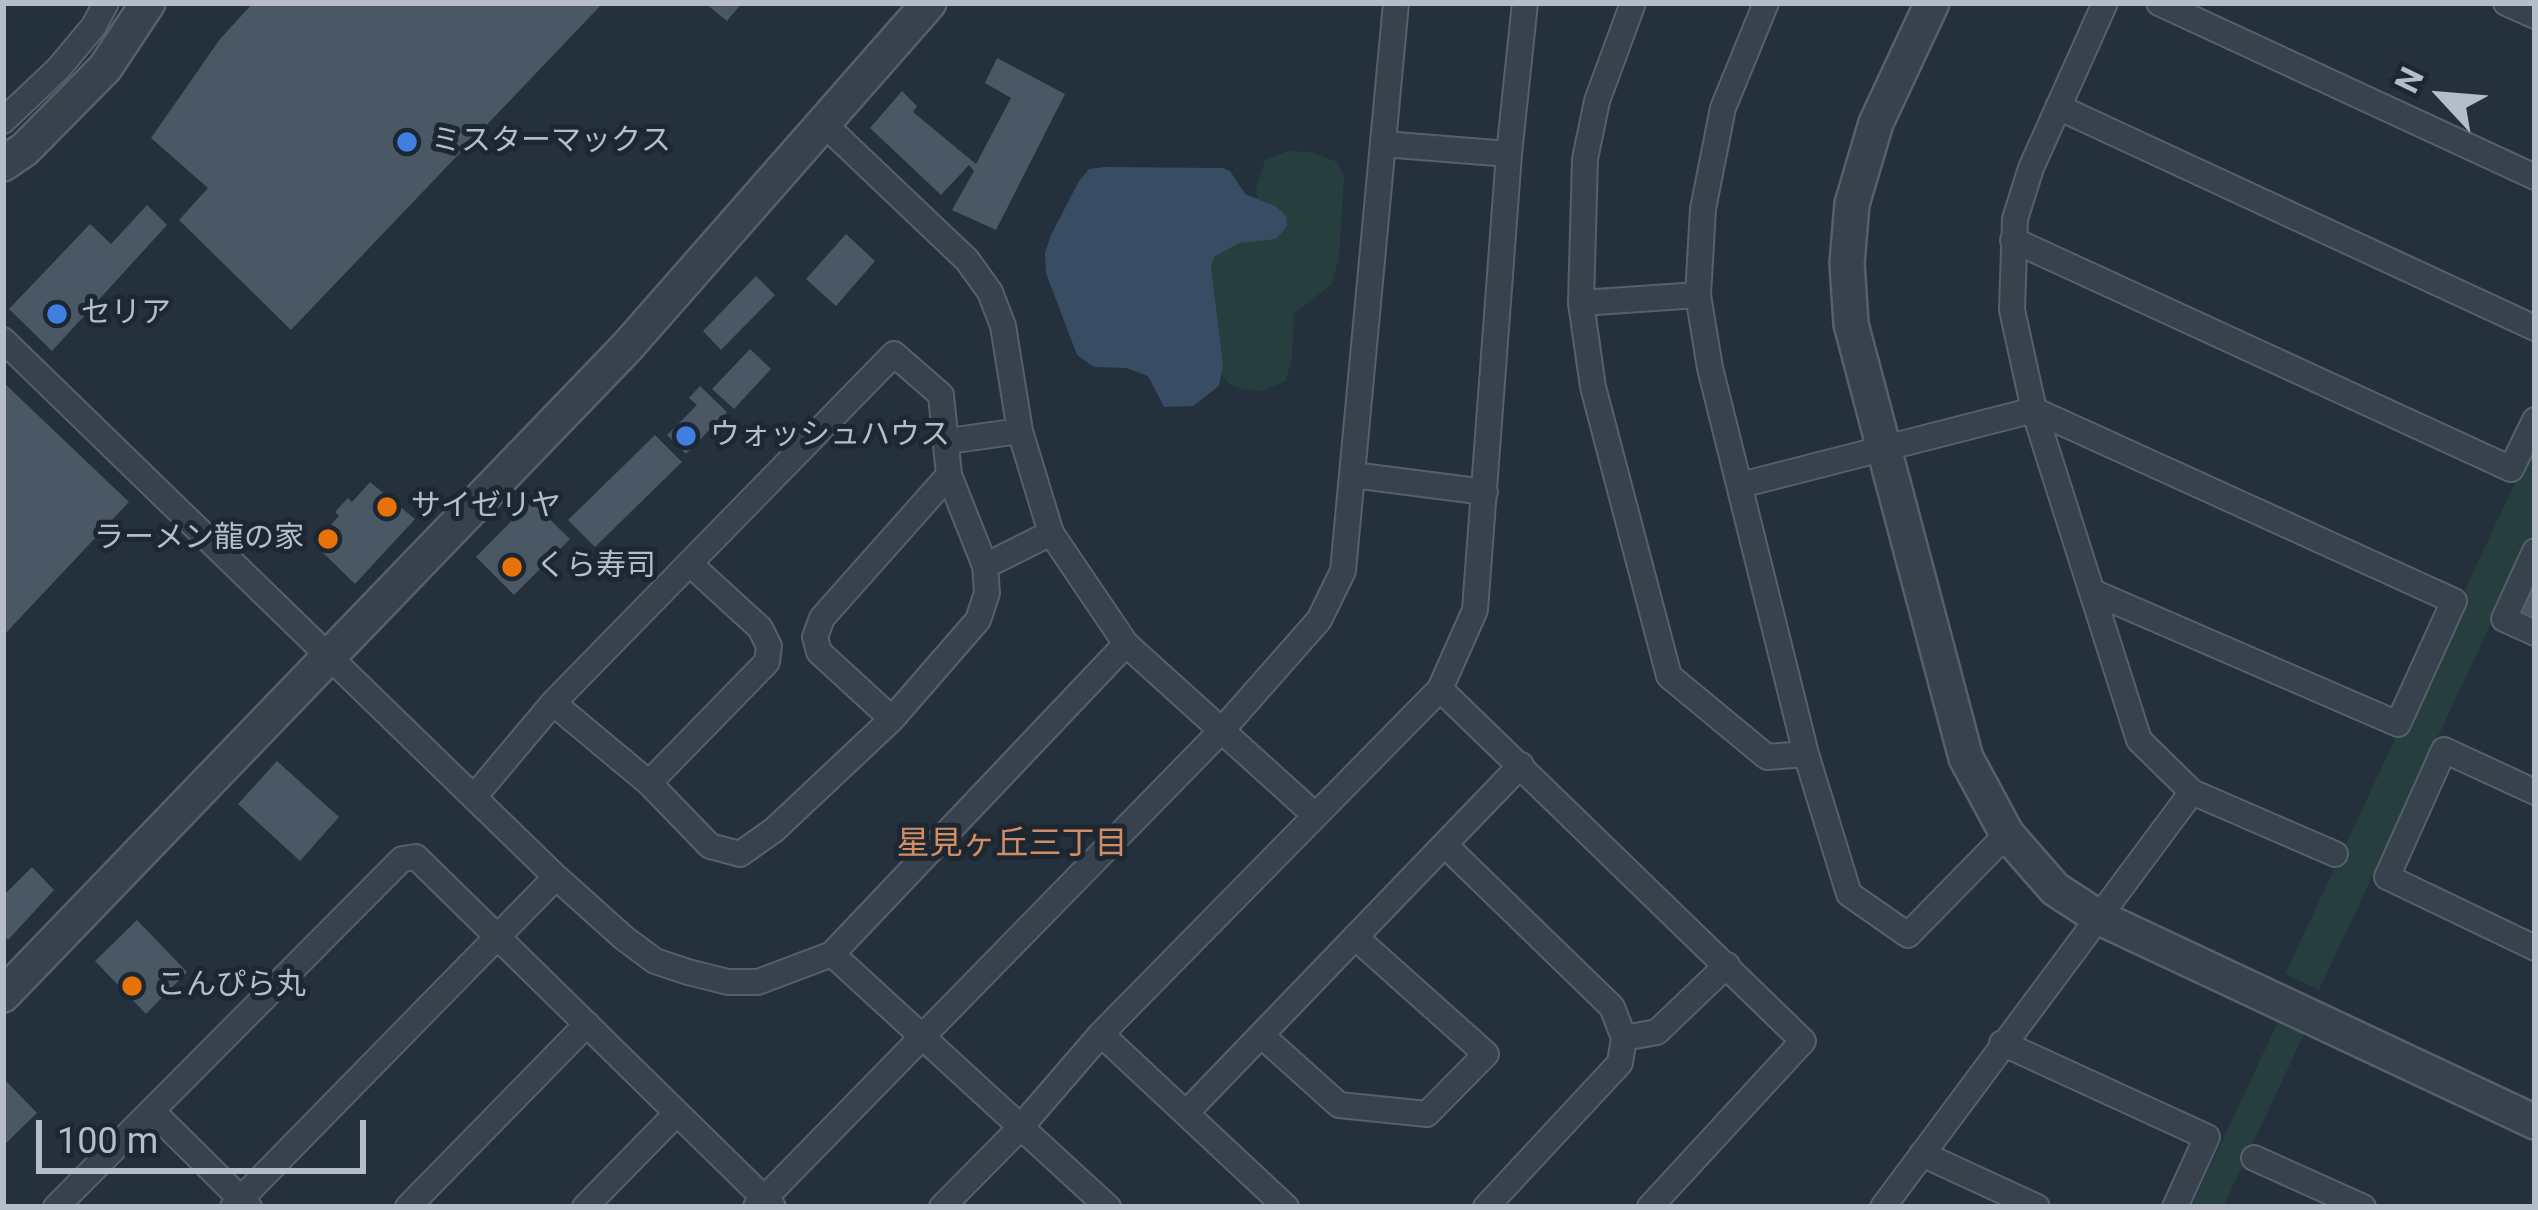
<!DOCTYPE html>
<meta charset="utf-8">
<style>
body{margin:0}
#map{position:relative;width:2538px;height:1210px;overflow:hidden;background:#24303c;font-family:Roboto,sans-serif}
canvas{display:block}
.frame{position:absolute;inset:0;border:6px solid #b4bdc8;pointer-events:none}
.north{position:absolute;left:2382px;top:36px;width:120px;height:120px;-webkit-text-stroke:9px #1d2731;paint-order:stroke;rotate:296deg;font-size:33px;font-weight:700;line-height:48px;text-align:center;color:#b4bdc8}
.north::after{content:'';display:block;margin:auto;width:42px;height:54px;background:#b4bdc8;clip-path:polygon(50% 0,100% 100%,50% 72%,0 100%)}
.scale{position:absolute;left:36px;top:1120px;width:330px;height:54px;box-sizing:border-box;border:6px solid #b4bdc8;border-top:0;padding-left:15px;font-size:36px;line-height:42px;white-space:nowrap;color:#b4bdc8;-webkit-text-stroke:9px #1d2731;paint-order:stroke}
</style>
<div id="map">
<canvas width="2538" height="1210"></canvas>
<div class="frame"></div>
<div class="north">N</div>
<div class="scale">100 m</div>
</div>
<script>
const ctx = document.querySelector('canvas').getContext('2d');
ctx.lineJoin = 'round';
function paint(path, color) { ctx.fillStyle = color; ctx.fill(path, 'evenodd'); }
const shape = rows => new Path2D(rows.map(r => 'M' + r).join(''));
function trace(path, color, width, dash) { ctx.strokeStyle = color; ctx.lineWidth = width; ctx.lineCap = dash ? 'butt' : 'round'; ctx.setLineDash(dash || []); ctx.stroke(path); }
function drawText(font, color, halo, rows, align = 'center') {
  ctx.font = font + ' Roboto,"Noto Sans JP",sans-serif'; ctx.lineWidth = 10; ctx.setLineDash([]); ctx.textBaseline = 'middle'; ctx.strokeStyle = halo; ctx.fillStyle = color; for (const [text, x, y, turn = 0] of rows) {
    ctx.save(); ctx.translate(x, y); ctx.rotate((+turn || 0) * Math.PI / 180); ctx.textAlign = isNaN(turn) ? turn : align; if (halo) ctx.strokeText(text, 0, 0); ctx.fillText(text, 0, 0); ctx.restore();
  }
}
const green = shape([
 [1288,151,1312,152,1337,162,1344,177,1339,257,1332,284,1294,314,1292,358,1286,381,1263,391,1242,389,1231,385,1215,369,1203,289,1215,246,1261,224,1256,188,1265,160],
 [2535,440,2535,530,2319,990,2285,974],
 [2278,1022,2304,1034,2223,1207,2191,1207]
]);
const water = shape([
 [1104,167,1223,168,1230,171,1245,194,1277,207,1286,216,1287,226,1276,239,1239,243,1214,257,1211,267,1223,365,1219,386,1193,406,1164,407,1148,376,1126,368,1094,367,1077,355,1046,273,1045,253,1051,235,1079,181,1089,169]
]);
const building = shape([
 [253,3,603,3,291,330,179,220,208,188,151,138,220,39],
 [705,3,742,3,727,21],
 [997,58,1065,94,996,230,952,210,974,171,969,165,941,195,870,128,902,91,917,106,913,112,976,164,1011,98,985,83],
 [147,205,167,225,52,351,9,309,90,224,111,244],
 [846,234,875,261,836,306,806,279],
 [756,276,775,295,721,350,703,331],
 [750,349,771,369,734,409,712,389],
 [3,382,129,502,3,636],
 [700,386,727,412,686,454,667,435,697,405,689,398],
 [655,435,682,462,595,547,568,520],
 [370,482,415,519,355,584,314,544,339,516,335,512,348,498,352,502],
 [531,501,570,539,514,595,476,557],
 [2535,571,2535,618,2517,611],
 [277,761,339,817,300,861,238,804],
 [32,867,54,890,8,940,3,935,3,896],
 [137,920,187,972,146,1014,95,961],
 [3,1078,37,1113,3,1146]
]);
const minor = shape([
 [1633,3,1597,101,1585,159,1581,303,1593,387,1669,676,1767,757,1806,754],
 [1766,3,1723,108,1703,209,1698,295,1710,368,1806,754,1849,894,1908,935,2007,834],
 [2105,3,2031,168,2015,219,2012,310,2034,410,2139,740,2192,792,2335,854],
 [2159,3,2535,177],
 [2506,3,2535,16],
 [2058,107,2535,328],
 [3,121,58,69,94,26,106,3],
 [825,125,967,260,990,292,1003,326,1020,431,1051,533,1126,644,1315,815],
 [1383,144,1509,154],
 [2013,240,2511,469,2535,420],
 [1581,303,1698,295],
 [3,340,556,877,624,938,655,961,688,972,728,982,758,982,832,954,1126,644],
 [948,441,1020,431],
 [1353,475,1485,492],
 [1741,485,2034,410,2454,601,2398,724,2093,592],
 [2535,551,2504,619,2535,633],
 [985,566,1051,533],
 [1440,689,1803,1041,1650,1207],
 [892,719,819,652,815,637,822,618,949,475],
 [649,783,767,662,769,646,760,628,691,565],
 [2535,792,2444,750,2387,877,2535,948],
 [474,797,553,703,894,354,941,395,949,475,985,566,987,593,978,620,892,719,774,830,740,854,710,846,649,783,553,703],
 [1445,845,1612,1007,1624,1038,1620,1063,1486,1207],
 [832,954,1108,1207],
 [1101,1034,1286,1207],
 [1261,1035,1339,1105,1427,1114,1486,1054,1355,937],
 [1624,1038,1657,1032,1727,965],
 [2002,1043,2207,1137,2175,1207],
 [152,1111,249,1207],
 [1186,1113,1521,765],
 [1922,1154,2037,1207],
 [2254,1158,2363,1207],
 [56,1207,402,859,416,857,773,1207],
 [233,1207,556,877],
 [408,1207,587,1024],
 [585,1207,677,1113],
 [756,1207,1222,730,1319,620,1343,571,1396,3],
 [942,1207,1019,1129,1101,1034,1440,689,1475,610,1509,154,1525,3],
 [1883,1207,2192,792]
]);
const tertiary = shape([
 [1932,3,1876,123,1852,204,1847,263,1851,324,1966,758,2007,834,2055,889,2098,917,2535,1122],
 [3,164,25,149,105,68,148,3],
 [3,995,627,347,929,3]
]);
const markers = [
 [407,142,12,"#3f7fe0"],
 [57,314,12,"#3f7fe0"],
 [686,436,12,"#3f7fe0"],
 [387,507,12,"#e8710a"],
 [328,539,12,"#e8710a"],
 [512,567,12,"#e8710a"],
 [132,986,12,"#e8710a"]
];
const poiNames = [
 ["ミスターマックス",431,142],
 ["セリア",81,314],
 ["ウォッシュハウス",710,436],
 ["サイゼリヤ",411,507],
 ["ラーメン龍の家",304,539,"right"],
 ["くら寿司",536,567],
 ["こんぴら丸",156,986]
];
const neighbourhoodNames = [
 ["星見ヶ丘三丁目",1012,846]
];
paint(green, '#273e3e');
paint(water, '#384d63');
paint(building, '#4a5765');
trace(minor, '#56606a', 28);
trace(tertiary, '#56606a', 38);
trace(minor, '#38424c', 24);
trace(tertiary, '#38424c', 33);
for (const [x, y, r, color] of markers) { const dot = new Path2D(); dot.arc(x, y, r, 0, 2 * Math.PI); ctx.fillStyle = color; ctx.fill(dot); trace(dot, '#1d2731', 4.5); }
drawText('30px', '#b4bdc8', '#1d2731', poiNames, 'left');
drawText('33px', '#d28d65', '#1d2731', neighbourhoodNames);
</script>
